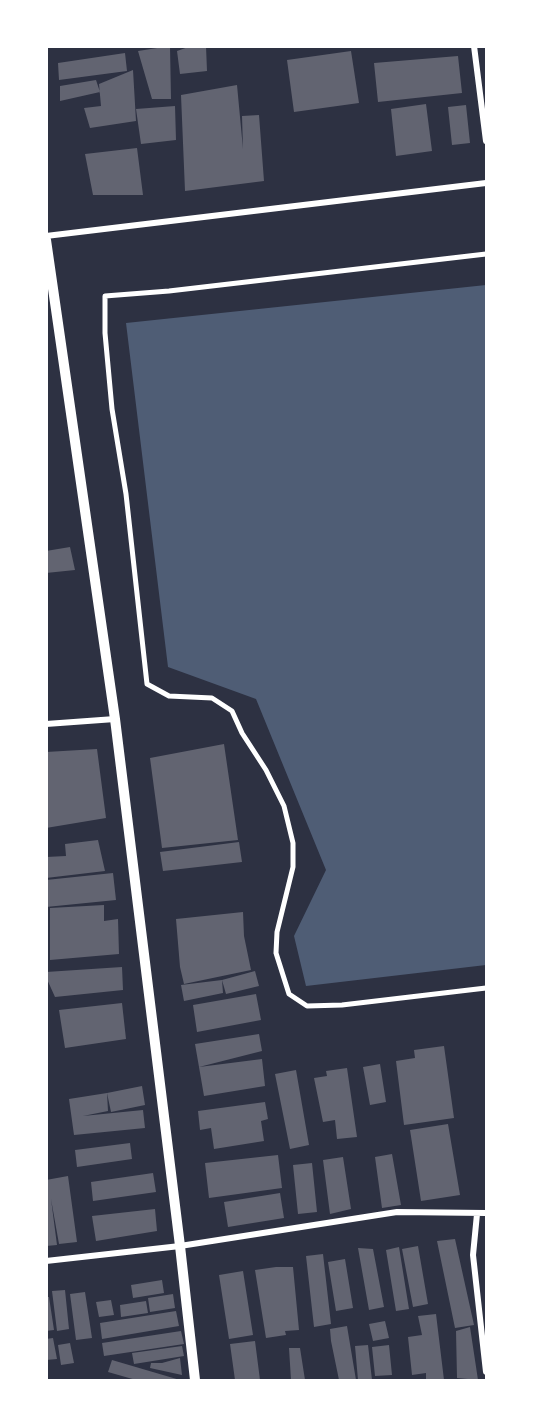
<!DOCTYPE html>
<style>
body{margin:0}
#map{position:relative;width:533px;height:1427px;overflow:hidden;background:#2d3142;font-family:Barlow,sans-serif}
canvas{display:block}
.frame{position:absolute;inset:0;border:48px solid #fff;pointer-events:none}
</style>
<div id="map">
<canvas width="533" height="1427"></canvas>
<div class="frame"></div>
</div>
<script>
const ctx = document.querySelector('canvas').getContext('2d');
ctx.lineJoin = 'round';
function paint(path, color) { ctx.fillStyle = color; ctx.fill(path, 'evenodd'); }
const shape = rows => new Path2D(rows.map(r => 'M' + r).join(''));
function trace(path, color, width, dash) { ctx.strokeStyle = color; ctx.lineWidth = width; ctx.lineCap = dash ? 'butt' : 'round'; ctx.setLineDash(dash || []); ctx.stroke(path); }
const water = shape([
 [486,285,486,965,306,986,294,936,326,870,256,699,168,667,126,323]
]);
const building = shape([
 [170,46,171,99,152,99,138,51],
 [191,46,206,46,207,71,180,74,177,51],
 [351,51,359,103,294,112,287,60],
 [125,53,127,71,59,80,58,63],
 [458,56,462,93,378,102,374,63],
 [133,70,136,121,90,128,84,108,101,106,99,84],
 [96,80,100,92,60,101,60,86],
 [237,85,243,149,242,116,259,115,264,181,185,191,181,95],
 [426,104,432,151,396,156,391,109],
 [466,105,470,143,452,145,448,107],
 [175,106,176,140,141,144,136,109],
 [137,148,143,195,93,195,85,154],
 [70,547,75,570,46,573,46,551],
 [224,744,238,840,162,848,150,758],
 [97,749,106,818,46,828,46,752],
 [98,840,105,871,46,878,46,857,66,856,65,844],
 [239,842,242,862,163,871,160,852],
 [113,873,116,900,46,907,46,880],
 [104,905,104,921,118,919,119,954,50,960,50,908],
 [243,912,244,936,251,970,184,984,180,967,176,919],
 [122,967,123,990,55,997,46,977,46,972],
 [255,971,259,986,226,994,222,980],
 [222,980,223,993,184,1001,181,985],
 [256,994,261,1020,197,1032,193,1005],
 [122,1003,126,1039,65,1048,59,1010],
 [259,1034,262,1051,199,1067,195,1044],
 [444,1046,454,1118,404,1125,396,1061,415,1058,414,1050],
 [262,1059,265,1086,204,1096,199,1067],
 [380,1064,386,1102,370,1105,363,1067],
 [347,1068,357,1137,337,1139,335,1120,323,1122,314,1078,327,1076,326,1071],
 [296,1070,309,1145,290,1149,275,1074],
 [142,1086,145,1105,111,1112,107,1093],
 [107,1093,108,1111,83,1116,143,1110,145,1128,74,1135,69,1099],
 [265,1102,268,1119,261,1121,264,1141,214,1149,211,1128,200,1130,198,1111],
 [448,1124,460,1195,421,1201,410,1130],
 [130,1143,132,1159,77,1167,75,1150],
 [392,1154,401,1205,382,1208,375,1157],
 [278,1155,282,1188,209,1198,205,1163],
 [343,1157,351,1209,330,1214,323,1160],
 [312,1163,317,1212,298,1214,293,1165],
 [153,1173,156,1192,93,1201,91,1182],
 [68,1176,77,1242,59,1244,51,1199,57,1245,46,1246,46,1180],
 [280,1193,284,1218,228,1227,224,1202],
 [155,1209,157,1231,96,1241,92,1216],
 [455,1239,474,1325,455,1328,437,1241],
 [418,1246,428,1304,413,1307,402,1249],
 [399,1247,409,1309,396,1311,386,1250],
 [358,1248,373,1249,384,1307,369,1310],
 [323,1254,331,1324,314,1327,306,1256],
 [345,1259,353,1308,336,1311,328,1262],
 [276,1267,293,1267,299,1330,285,1331,286,1335,266,1338,255,1270],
 [243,1271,253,1335,229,1339,219,1275],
 [162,1280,164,1293,133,1298,131,1285],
 [65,1290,69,1329,57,1331,52,1291],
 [85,1292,92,1338,76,1340,70,1294],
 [173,1294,175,1308,150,1312,148,1298],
 [46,1297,49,1297,54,1330,46,1331],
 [111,1300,114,1315,99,1317,96,1302],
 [146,1301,148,1313,121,1317,120,1305],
 [176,1311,179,1326,102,1339,100,1323],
 [436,1314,444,1380,426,1380,426,1373,412,1375,408,1337,422,1335,418,1316],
 [385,1321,389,1338,373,1341,369,1324],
 [347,1326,356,1380,339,1380,331,1341,330,1329],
 [470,1327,478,1380,457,1378,456,1331],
 [181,1331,184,1344,104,1356,102,1343],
 [53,1338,57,1359,46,1360,46,1339],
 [255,1341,260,1380,235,1380,230,1344],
 [70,1343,74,1363,61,1365,58,1345],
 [368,1345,372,1380,358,1380,355,1346],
 [389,1345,392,1375,375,1376,372,1347],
 [182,1346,184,1356,134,1364,132,1353],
 [289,1348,300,1348,305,1380,291,1380],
 [180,1358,182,1375,150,1368,151,1363,162,1363],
 [112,1360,180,1380,136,1380,108,1372]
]);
const pedestrian = shape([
 [486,254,169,291,105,296,105,333,112,409,126,494,147,684,169,696,212,698,232,711,242,733,266,770,284,806,293,843,293,867,277,932,276,953,289,994,307,1006,342,1005,486,988]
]);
const minor = shape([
 [474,46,486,141],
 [46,236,486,183],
 [46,724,115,719],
 [477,1214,473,1255,486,1372],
 [46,1261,180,1246,397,1212,486,1213]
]);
const tertiary = shape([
 [46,240,115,719,180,1246,195,1380]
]);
paint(water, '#4f5d75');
paint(building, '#626471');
trace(pedestrian, '#fff', 5);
trace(minor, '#fff', 6);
trace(tertiary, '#fff', 10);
</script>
